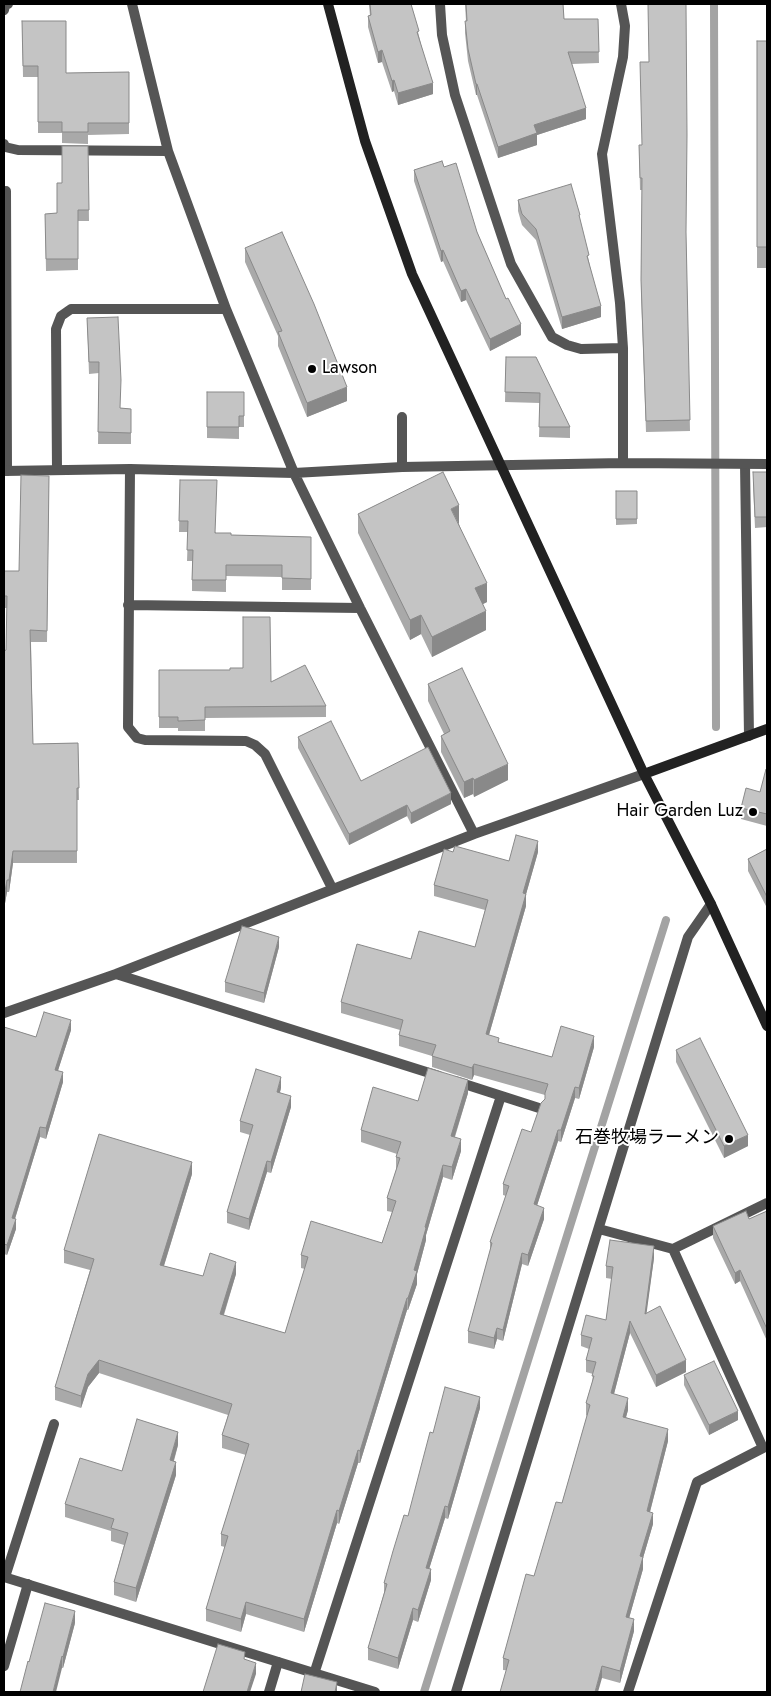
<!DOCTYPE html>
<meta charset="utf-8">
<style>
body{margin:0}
#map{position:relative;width:771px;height:1696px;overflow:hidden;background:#fff;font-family:Jost,sans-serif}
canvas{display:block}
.frame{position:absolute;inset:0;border:5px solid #000;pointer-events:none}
</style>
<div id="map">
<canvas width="771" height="1696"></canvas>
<div class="frame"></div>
</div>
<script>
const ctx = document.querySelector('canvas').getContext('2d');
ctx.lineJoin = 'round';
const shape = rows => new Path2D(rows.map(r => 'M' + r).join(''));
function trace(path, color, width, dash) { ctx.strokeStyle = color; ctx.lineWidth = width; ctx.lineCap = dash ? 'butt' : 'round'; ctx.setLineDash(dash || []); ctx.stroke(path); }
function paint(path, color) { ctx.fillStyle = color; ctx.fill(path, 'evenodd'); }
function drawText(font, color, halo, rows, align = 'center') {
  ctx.font = font + ' Jost,"Noto Sans JP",sans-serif'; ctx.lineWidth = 4; ctx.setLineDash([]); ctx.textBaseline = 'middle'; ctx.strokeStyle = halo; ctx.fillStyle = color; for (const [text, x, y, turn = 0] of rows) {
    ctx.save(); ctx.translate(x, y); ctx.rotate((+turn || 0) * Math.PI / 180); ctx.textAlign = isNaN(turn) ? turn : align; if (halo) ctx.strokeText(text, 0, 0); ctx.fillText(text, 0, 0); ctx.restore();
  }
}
const stream = shape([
 [714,4,716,727],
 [424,1692,666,920]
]);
const lane = shape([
 [6,191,7,471],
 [402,417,402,467],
 [745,464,749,736],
 [5,1577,54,1424],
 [4,1666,28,1584],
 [269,1692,278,1662]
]);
const street = shape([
 [132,4,168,151,226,309,294,473,360,608,474,834],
 [440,4,442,35,455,95,511,264,552,337,567,345,581,349,623,348],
 [621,4,625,26,623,57,602,154,620,303,623,348,623,463],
 [4,10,5,5,8,4],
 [4,144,5,147,18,150,168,151],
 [130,469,128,727,137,738,145,740,246,741,255,745,265,754,332,888],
 [57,470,56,329,61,316,71,309,226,309],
 [4,471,130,469,294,473,402,467,623,463,767,464],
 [128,605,360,608],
 [116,974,439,1076],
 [4,1013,116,974,474,834,644,774],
 [455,1081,539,1108],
 [599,1229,673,1249,767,1203],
 [4,1577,375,1692],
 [314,1674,501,1096],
 [456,1692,688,937,711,904],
 [628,1692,697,1482,763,1448,673,1249]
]);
const secondary = shape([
 [328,4,365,141,412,274,644,774,711,904,767,1026],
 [644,774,767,729]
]);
const wall = shape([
 [369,4,412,4,411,4,419,36,433,94,398,105,394,91,392,92,382,62,378,63,368,27,368,16,370,16],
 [465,4,563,4,564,19,598,19,599,63,572,64,586,119,537,135,537,145,498,158,477,95,476,95,468,61,465,33,465,21,466,21],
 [22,21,66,73,129,72,129,134,88,135,88,144,62,143,62,133,38,133,38,77,23,77],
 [757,41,767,41,767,268,757,268],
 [639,145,686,237,690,431,646,432,641,292,642,190,640,190],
 [88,146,89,221,78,221,78,270,46,271,45,214,57,213,62,183],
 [444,167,477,232,521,335,490,351,466,300,461,302,443,261,441,262,414,181,414,170],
 [518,200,580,220,601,317,562,329,536,240,522,225,518,211],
 [245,248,347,401,307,417,278,346,278,336,245,262],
 [87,318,120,408,131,409,131,444,98,444,99,373,89,374],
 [506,357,536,357,570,427,570,438,539,437,540,403,505,402],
 [207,392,244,392,244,427,239,427,239,439,207,438],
 [767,472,767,527,755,528,753,483],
 [49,476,47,642,31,642,33,744,78,743,79,800,77,800,77,863,13,863,9,892,7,892,4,909,4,651,6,650,7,608,4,608,4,571,19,571],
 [180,480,216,533,231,535,311,537,311,590,282,590,282,577,226,576,226,592,192,591,192,561,187,561,188,532,179,532],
 [616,491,637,491,637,524,616,525],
 [358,514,459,524,487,602,483,604,486,630,432,657,421,634,410,640,358,533],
 [159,670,271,682,326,706,326,717,205,718,205,731,178,731,178,728,159,728],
 [428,684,508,780,474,797,473,794,464,798,441,752,441,736,444,734,428,701],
 [298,737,361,781,451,804,411,824,407,816,349,845,298,748],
 [767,768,767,826,741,819,741,808,760,792],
 [767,849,767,908,748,871,748,859],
 [453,852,509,861,538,852,526,894,526,906,489,1035,499,1042,552,1057,594,1047,579,1099,575,1098,561,1142,558,1141,537,1205,544,1219,528,1266,522,1264,503,1341,497,1339,494,1349,468,1343,468,1331,490,1251,490,1242,506,1196,503,1195,503,1184,531,1132,545,1100,545,1095,474,1075,472,1080,432,1067,432,1056,399,1046,399,1035,400,1030,341,1013,341,1002,411,959,475,947,485,910,434,896,434,885],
 [279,947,264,1003,225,992,225,982],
 [4,1027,36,1037,71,1030,58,1070,63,1082,46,1139,40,1137,15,1219,16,1229,7,1255,4,1254],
 [676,1050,748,1146,724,1158,676,1062],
 [281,1088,280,1092,291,1107,271,1173,267,1172,249,1230,227,1223,227,1212,250,1135,240,1132,240,1121],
 [468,1093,455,1137,461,1151,452,1180,443,1177,426,1235,426,1240,417,1274,417,1284,408,1310,407,1310,360,1463,358,1463,339,1524,337,1523,304,1632,246,1614,241,1632,206,1621,206,1609,225,1547,221,1546,221,1534,246,1455,222,1448,222,1435,228,1415,99,1373,88,1387,81,1408,55,1400,55,1387,90,1270,64,1263,64,1250,192,1174,164,1266,203,1276,236,1274,224,1315,285,1333,305,1269,301,1268,301,1255,382,1243,392,1212,387,1211,387,1198,396,1170,396,1157,397,1154,361,1142,361,1130,418,1101],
 [767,1211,767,1341,740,1281,735,1284,713,1238,713,1226,749,1219],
 [654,1258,646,1313,686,1372,656,1387,630,1333,614,1394,628,1410,626,1417,668,1441,650,1512,653,1524,643,1558,643,1569,629,1618,634,1631,620,1683,602,1678,503,1670,503,1658,562,1503,587,1416,586,1415,586,1403,592,1383,593,1374,586,1372,586,1360,589,1349,581,1346,581,1335,606,1320,612,1279,606,1278,606,1266],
 [684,1375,738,1420,709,1435,684,1385],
 [480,1408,448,1519,445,1518,429,1569,431,1580,418,1622,413,1620,398,1669,368,1660,368,1648,384,1593,384,1583,408,1516,433,1433],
 [178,1445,174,1461,176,1475,136,1602,114,1595,114,1582,124,1545,111,1541,111,1531,65,1517,65,1504,122,1471],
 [75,1623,63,1668,29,1662]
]);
const shadedWall = shape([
 [382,50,382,62,378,63,378,52],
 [394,80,394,91,392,92,392,81],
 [433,83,433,94,398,105,398,93],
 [476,84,477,84,477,95,476,95],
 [586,108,586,119,537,135,537,145,498,158,498,147,534,125],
 [443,250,443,261,441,262,441,251],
 [466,289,466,300,461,302,461,291],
 [601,306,601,317,562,329,562,317],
 [521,324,521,335,490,351,490,339],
 [347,387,347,401,307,417,307,403],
 [459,505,459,525,451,509],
 [487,583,487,602,475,608,475,588],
 [486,611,486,630,432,657,432,637],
 [421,615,421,634,410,640,410,620],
 [508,764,508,780,474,797,474,780],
 [473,778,473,794,464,798,464,782],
 [451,793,451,804,411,824,411,813],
 [407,805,407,816,349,845,349,834],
 [538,841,538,852,523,905,523,893],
 [13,851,13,863,9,892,9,880],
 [7,880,7,892,4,909,4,897],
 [526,894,526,906,486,1045,486,1034],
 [279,937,279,947,264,1003,264,993],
 [71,1020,71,1030,55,1080,55,1070],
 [594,1036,594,1047,579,1099,579,1088],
 [474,1064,474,1075,472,1080,472,1068],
 [63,1072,63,1082,46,1139,46,1128],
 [281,1077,281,1088,277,1103,277,1092],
 [468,1080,468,1093,451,1148,451,1136],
 [575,1087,575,1098,561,1142,561,1130],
 [291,1096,291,1107,271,1173,271,1162],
 [40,1127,40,1137,12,1228,12,1218],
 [558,1130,558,1141,534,1215,534,1204],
 [748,1135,748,1146,724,1158,724,1146],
 [461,1139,461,1151,452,1180,452,1167],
 [267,1161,267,1172,249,1230,249,1219],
 [192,1162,192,1174,160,1278,160,1265],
 [443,1165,443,1177,426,1235,426,1240,417,1274,417,1284,408,1310,408,1298,414,1270,425,1227],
 [544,1208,544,1219,528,1266,528,1255],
 [16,1219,16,1229,7,1255,7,1245],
 [654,1246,654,1258,645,1325,645,1314],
 [522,1253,522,1264,503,1341,503,1330],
 [236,1262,236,1274,220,1326,220,1314],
 [740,1270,740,1281,735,1284,735,1273],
 [407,1298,407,1310,360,1463,360,1451],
 [630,1321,630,1333,611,1405,611,1393],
 [497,1328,497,1339,494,1349,494,1338],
 [99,1360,99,1373,88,1387,81,1408,81,1396,88,1374],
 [686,1360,686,1372,656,1387,656,1375],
 [480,1397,480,1408,448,1519,448,1507],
 [628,1398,628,1410,623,1428,623,1417],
 [738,1411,738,1420,709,1435,709,1425],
 [668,1429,668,1441,647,1523,647,1511],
 [178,1432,178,1445,170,1473,170,1460],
 [358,1450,358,1463,339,1524,339,1511],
 [176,1462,176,1475,136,1602,136,1588],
 [445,1506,445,1518,426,1579,426,1568],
 [337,1510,337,1523,304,1632,304,1619],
 [653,1513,653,1524,643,1558,643,1569,626,1629,626,1617,640,1556],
 [431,1569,431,1580,418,1622,418,1610],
 [246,1602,246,1614,241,1632,241,1619],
 [413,1608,413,1620,398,1669,398,1658],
 [75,1611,75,1623,63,1668,63,1657],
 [634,1619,634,1631,620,1683,620,1671],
 [62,1656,62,1668,56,1692,53,1692],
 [256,1663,256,1674,250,1692,247,1692],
 [602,1666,602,1678,598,1692,595,1692],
 [337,1682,337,1692,335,1692]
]);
const building = shape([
 [370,4,411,4,419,31,417,32,433,83,398,93,394,80,392,81,382,50,378,52,368,16,371,15,370,4],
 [466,4,563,4,564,19,598,19,599,52,568,52,586,108,534,125,537,133,498,147,477,84,476,84,468,49,465,21,467,21,466,4],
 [648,4,686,4,687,135,686,232,690,420,646,421,641,280,642,178,640,178,639,145,642,145,640,62,649,62,648,4],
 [22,21,66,21,66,73,129,72,129,123,88,123,88,132,62,132,62,122,38,122,38,66,23,66,22,21],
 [757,41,767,41,767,247,757,247,757,41],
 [62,146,88,146,89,210,78,210,78,259,46,259,45,214,57,213,57,183,62,183,62,146],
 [442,161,444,167,456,163,477,232,506,299,508,298,521,324,490,339,466,289,461,291,443,250,441,251,414,170,442,161],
 [571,184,580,215,579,215,589,255,587,256,601,306,562,317,536,229,522,214,518,200,571,184],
 [282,232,314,304,347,387,307,403,278,332,282,331,245,248,282,232],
 [118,317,121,380,120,408,131,409,131,433,98,432,99,362,89,362,87,318,118,317],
 [506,357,536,357,570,427,539,427,540,393,505,392,506,357],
 [207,392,244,392,244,416,239,416,239,427,207,427,207,392],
 [443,472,459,505,451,509,487,583,475,588,486,611,432,637,421,615,410,620,358,514,443,472],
 [753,472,767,472,767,517,755,517,753,472],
 [21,475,49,476,47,631,30,630,33,744,78,743,79,788,77,788,77,851,13,851,9,880,7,880,4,897,4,651,6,650,7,596,4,596,4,571,19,571,21,475],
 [180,480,217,480,215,533,231,533,231,535,311,537,311,579,282,578,282,565,226,565,226,580,192,580,193,550,187,550,188,521,179,521,180,480],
 [616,491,637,491,637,519,616,519,616,491],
 [243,617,270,617,271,682,305,665,326,706,205,707,205,720,178,721,178,717,159,717,159,670,230,670,230,668,243,668,243,617],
 [462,668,508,764,474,780,473,778,464,782,441,736,450,731,428,684,462,668],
 [331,721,361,781,428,747,451,793,411,813,407,805,349,834,298,737,331,721],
 [767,768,767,814,741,808,746,788,760,792,766,769,767,768],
 [516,835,538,841,523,893,526,894,486,1034,499,1038,498,1042,552,1057,561,1026,594,1036,579,1088,575,1087,561,1130,558,1130,534,1204,544,1208,528,1255,522,1253,503,1330,497,1328,494,1338,468,1331,492,1243,490,1242,509,1186,503,1184,522,1129,531,1132,541,1103,545,1099,545,1093,548,1084,474,1064,472,1068,432,1056,436,1045,399,1035,403,1020,341,1002,357,944,411,959,419,931,475,947,488,900,434,885,444,849,453,852,455,846,509,861,516,835],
 [767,849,767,897,748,859,767,849],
 [242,926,279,937,264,993,225,982,242,926],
 [44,1012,71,1020,55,1070,63,1072,46,1128,40,1127,12,1218,16,1219,7,1245,4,1244,4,1027,36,1037,44,1012],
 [700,1038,748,1135,724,1146,676,1050,700,1038],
 [428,1068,468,1080,451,1136,461,1139,452,1167,443,1165,425,1227,426,1228,414,1270,417,1271,408,1298,407,1298,360,1451,358,1450,339,1511,337,1510,304,1619,246,1602,241,1619,206,1609,228,1536,221,1534,249,1444,222,1435,232,1404,99,1360,88,1374,81,1396,55,1387,94,1259,64,1250,99,1134,192,1162,160,1265,203,1276,210,1253,236,1262,220,1314,285,1333,308,1257,301,1255,311,1221,382,1243,396,1201,387,1198,400,1158,396,1157,401,1142,361,1130,373,1087,418,1101,428,1068],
 [256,1069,281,1077,277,1092,291,1096,271,1162,267,1161,249,1219,227,1212,253,1125,240,1121,256,1069],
 [746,1211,749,1219,767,1211,767,1329,740,1270,735,1273,713,1226,746,1211],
 [610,1240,654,1246,645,1314,660,1306,686,1360,656,1375,630,1321,611,1393,628,1398,623,1417,668,1429,647,1511,653,1513,640,1556,643,1557,626,1617,634,1619,620,1671,602,1666,595,1692,500,1692,509,1660,503,1658,526,1574,534,1576,556,1502,562,1503,590,1405,586,1403,594,1376,592,1376,596,1362,586,1360,592,1338,581,1335,586,1315,606,1320,613,1267,606,1266,610,1240],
 [714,1361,738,1411,709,1425,684,1375,714,1361],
 [445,1387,480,1397,448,1507,445,1506,426,1568,431,1569,418,1610,413,1608,398,1658,368,1648,387,1584,384,1583,393,1551,404,1515,408,1516,430,1432,433,1433,445,1387],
 [137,1419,178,1432,170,1460,176,1462,136,1588,114,1582,128,1533,111,1528,114,1519,65,1504,80,1458,122,1471,137,1419],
 [45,1603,75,1611,63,1657,62,1656,53,1692,20,1692,28,1661,29,1662,45,1603],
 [218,1644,245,1652,244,1659,256,1663,247,1692,203,1692,218,1644],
 [305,1674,337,1682,335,1692,301,1692,305,1674]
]);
const markers = [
 [312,369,5,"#000"],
 [753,812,5,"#000"],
 [729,1139,5,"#000"]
];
const poiNames = [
 ["Lawson",322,369,"left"],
 ["Hair Garden Luz",743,812],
 ["石巻牧場ラーメン",719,1139]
];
trace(stream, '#a3a3a3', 8);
trace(lane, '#555', 10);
trace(street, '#555', 10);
trace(secondary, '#222', 10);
paint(wall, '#a9a9a9');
paint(shadedWall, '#898989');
paint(building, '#c4c4c4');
trace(building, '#898989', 1);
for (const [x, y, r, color] of markers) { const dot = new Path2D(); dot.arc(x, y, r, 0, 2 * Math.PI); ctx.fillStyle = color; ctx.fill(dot); trace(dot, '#fff', 2); }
drawText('18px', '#000', '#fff', poiNames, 'right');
</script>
